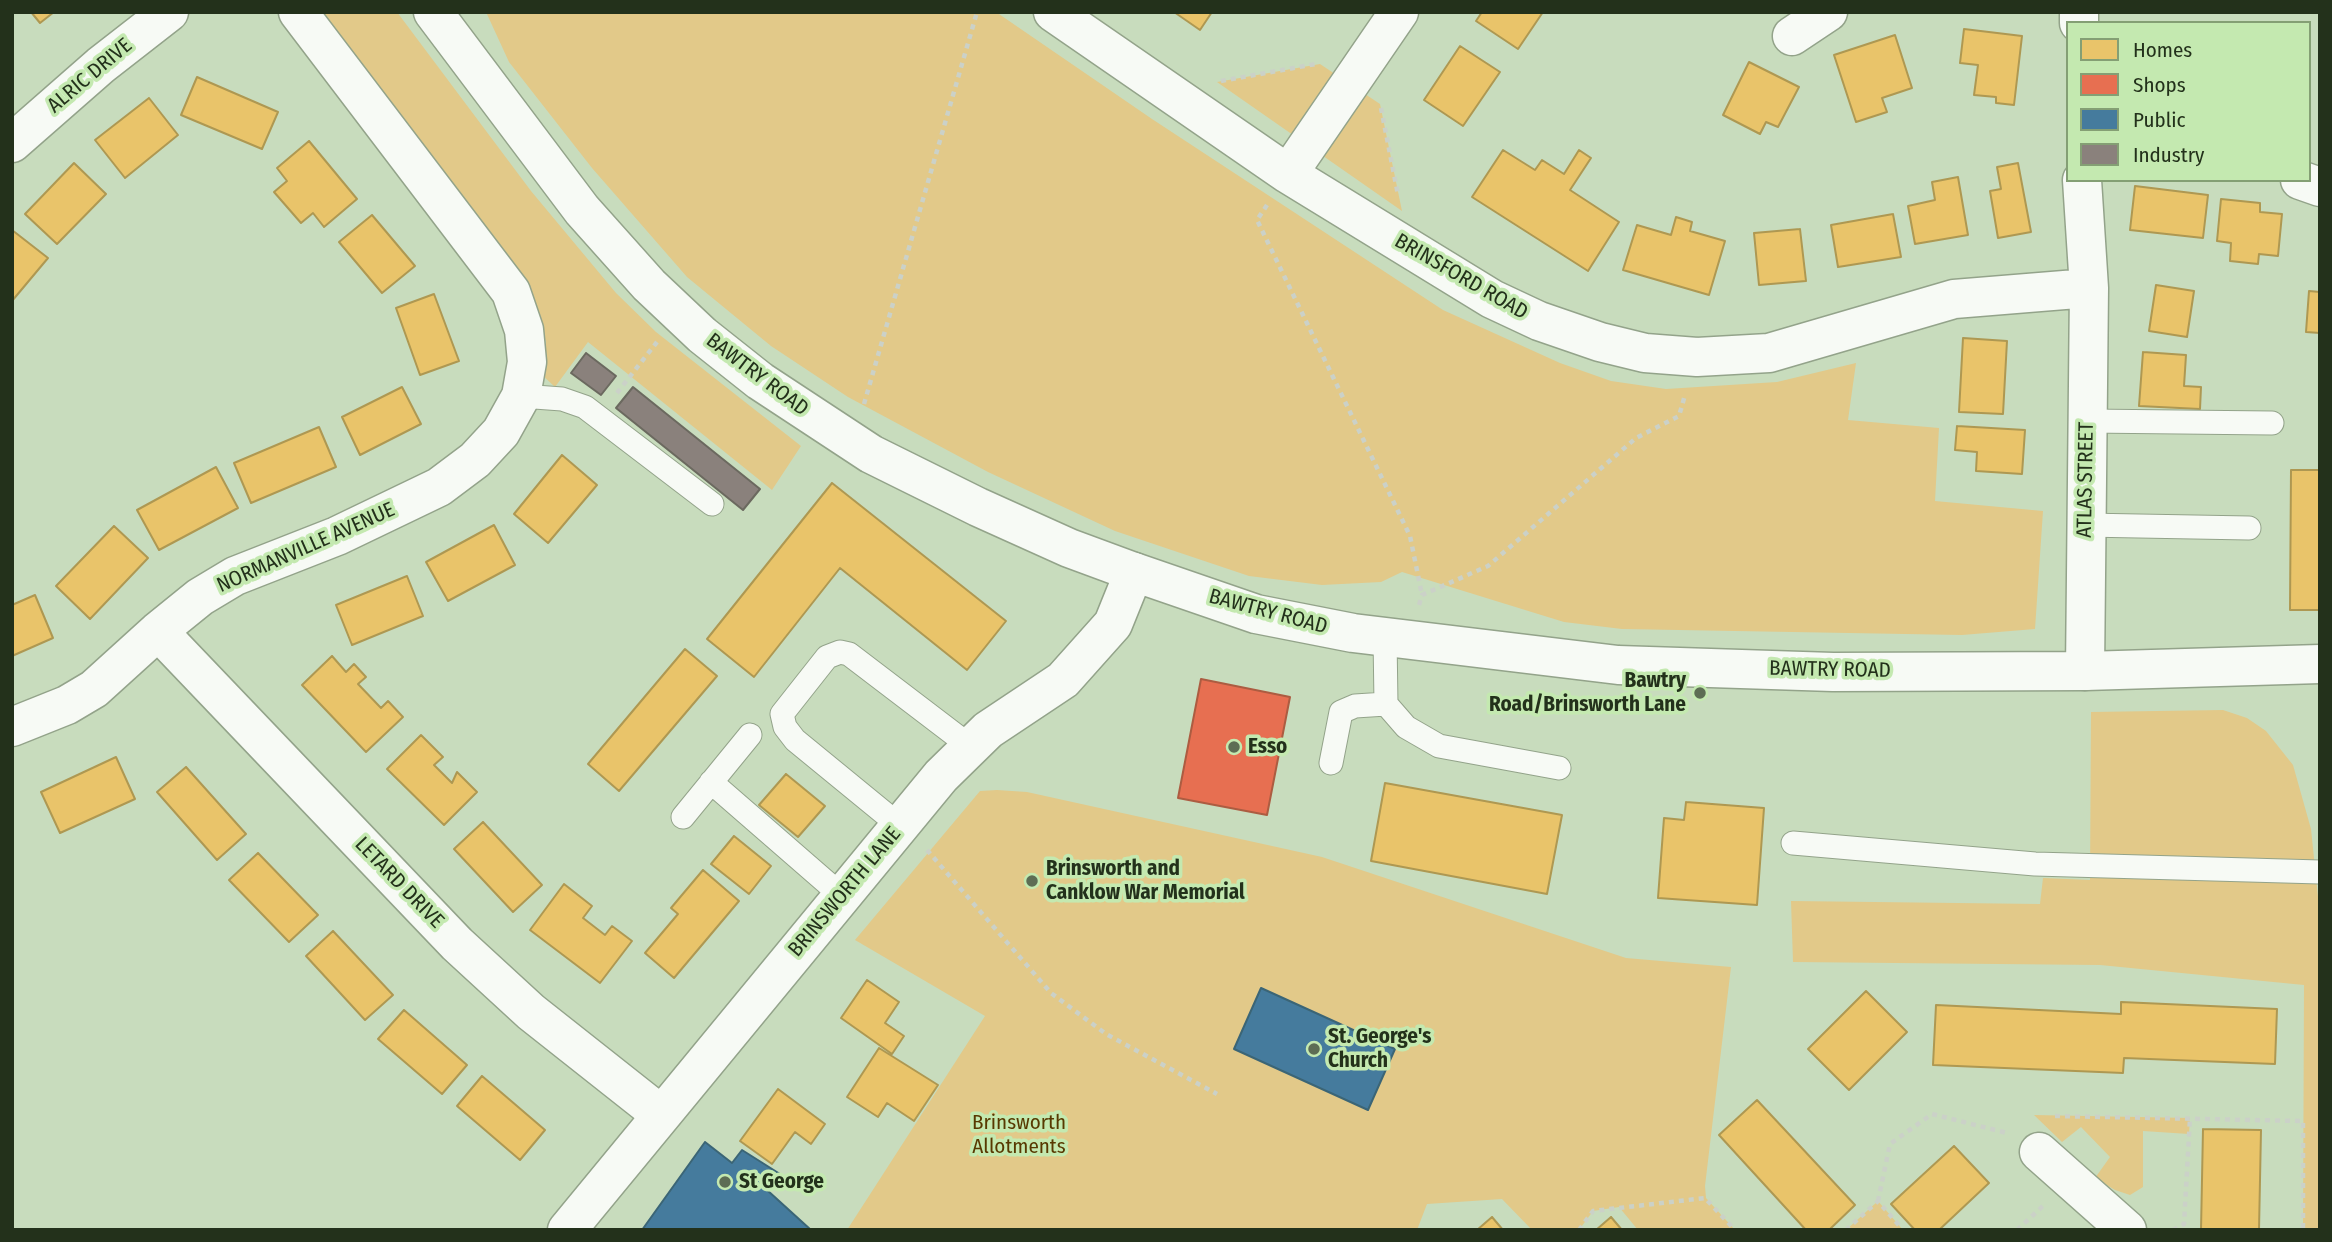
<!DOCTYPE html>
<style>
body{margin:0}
#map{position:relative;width:2332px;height:1242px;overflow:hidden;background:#c8dcbd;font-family:"Fira Sans Condensed",sans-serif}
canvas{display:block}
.frame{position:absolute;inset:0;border:14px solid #23311b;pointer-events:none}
.legend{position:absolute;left:2066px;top:21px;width:245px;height:161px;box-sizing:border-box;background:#c4e9b0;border:2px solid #849f74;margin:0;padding:9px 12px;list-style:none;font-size:21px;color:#23311b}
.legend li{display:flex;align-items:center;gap:14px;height:35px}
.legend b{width:35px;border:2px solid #849f74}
</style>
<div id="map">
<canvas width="2332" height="1242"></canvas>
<div class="frame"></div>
<ul class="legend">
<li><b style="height:19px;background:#e9c46a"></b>Homes</li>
<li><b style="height:19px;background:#e76f51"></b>Shops</li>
<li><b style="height:19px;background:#457b9d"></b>Public</li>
<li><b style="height:19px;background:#8a817c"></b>Industry</li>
</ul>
</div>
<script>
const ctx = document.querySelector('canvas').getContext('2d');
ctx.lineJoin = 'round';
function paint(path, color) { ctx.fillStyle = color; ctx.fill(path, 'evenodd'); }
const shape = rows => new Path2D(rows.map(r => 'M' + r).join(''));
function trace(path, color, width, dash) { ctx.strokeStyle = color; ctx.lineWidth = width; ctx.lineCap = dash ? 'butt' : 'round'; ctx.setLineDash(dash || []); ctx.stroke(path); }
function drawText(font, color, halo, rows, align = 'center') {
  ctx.font = font + ' "Fira Sans Condensed",sans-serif'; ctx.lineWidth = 7; ctx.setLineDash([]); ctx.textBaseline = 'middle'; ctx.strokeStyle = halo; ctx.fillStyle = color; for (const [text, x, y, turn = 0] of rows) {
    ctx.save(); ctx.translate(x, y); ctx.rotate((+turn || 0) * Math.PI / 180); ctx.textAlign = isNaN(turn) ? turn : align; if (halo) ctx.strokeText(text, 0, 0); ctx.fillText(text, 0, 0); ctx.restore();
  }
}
const green = shape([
 [317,12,397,12,531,191,616,293,656,332,801,446,772,490,588,342,555,387,541,374,546,342,531,292],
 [486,12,996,12,1152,119,1443,310,1560,363,1611,381,1666,389,1777,382,1856,363,1848,420,1939,428,1935,501,2043,511,2035,629,1962,635,1622,629,1564,622,1402,572,1381,582,1322,585,1249,576,1115,531,988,472,848,397,771,346,687,277,592,168,509,62],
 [1320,64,1380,104,1402,211,1217,82],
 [2223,710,2247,718,2266,731,2293,765,2311,829,2320,916,2320,1230,2303,1230,2304,985,2100,965,1793,962,1791,901,2040,904,2043,878,2090,880,2091,712],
 [997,790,1027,792,1322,857,1626,958,1731,967,1705,1186,1706,1198,1735,1230,1638,1230,1619,1207,1593,1211,1579,1230,1532,1230,1502,1199,1427,1204,1417,1230,847,1230,985,1016,855,940,980,791],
 [2034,1115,2190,1118,2189,1134,2143,1131,2143,1187,2130,1195,2115,1190,2095,1178,2110,1157,2081,1127,2062,1142],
 [1878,1201,1903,1230,1846,1230]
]);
const homes = shape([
 [31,12,54,12,40,23,31,12],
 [1174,12,1212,12,1200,30,1174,12],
 [1482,12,1543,12,1518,49,1476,21,1482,12],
 [1964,29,2022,36,2014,105,1996,103,1996,97,1974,95,1978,65,1960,63,1964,29],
 [1895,35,1912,88,1882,98,1887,112,1856,122,1834,55,1895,35],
 [1460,46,1500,72,1463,126,1424,100,1460,46],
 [1749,62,1799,87,1778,127,1766,122,1760,134,1723,115,1749,62],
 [197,77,278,112,262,149,181,115,197,77],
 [149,98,178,135,125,178,95,140,149,98],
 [309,141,357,199,324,227,313,213,301,223,274,192,287,181,277,168,309,141],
 [1503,150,1535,170,1542,160,1564,174,1579,150,1591,158,1570,190,1619,222,1588,271,1472,197,1503,150],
 [74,163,106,194,57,244,25,214,74,163],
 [2018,163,2031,232,1998,238,1990,191,2001,189,1997,167,2018,163],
 [1958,177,1968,235,1915,244,1908,206,1935,200,1932,182,1958,177],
 [2135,186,2208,195,2203,238,2130,230,2135,186],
 [2221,199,2260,203,2260,212,2282,214,2278,256,2259,254,2258,264,2230,261,2231,243,2217,241,2221,199],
 [1893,214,1901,257,1838,267,1831,225,1893,214],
 [372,215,415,266,382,293,339,242,372,215],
 [1676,217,1692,222,1690,231,1725,241,1709,295,1623,270,1637,225,1671,235,1676,217],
 [1800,229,1806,281,1759,285,1754,233,1800,229],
 [12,230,48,258,12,301,12,230],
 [2156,285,2194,291,2187,337,2149,331,2156,285],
 [2309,291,2320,292,2320,333,2306,332,2309,291],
 [434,294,459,361,420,375,396,308,434,294],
 [1963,338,2007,341,2003,414,1959,412,1963,338],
 [2143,352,2186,355,2184,386,2201,387,2200,409,2139,406,2143,352],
 [402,387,421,424,360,455,342,417,402,387],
 [1957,426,2025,430,2022,474,1976,471,1977,452,1955,450,1957,426],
 [319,427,336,467,251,503,234,463,319,427],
 [562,455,597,485,548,543,514,514,562,455],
 [216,467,238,508,159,550,137,510,216,467],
 [2291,470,2320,470,2320,610,2290,610,2291,470],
 [832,483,1006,621,967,670,840,568,754,677,707,639,832,483],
 [494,525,515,565,448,601,426,562,494,525],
 [114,526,148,558,90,619,56,586,114,526],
 [407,576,423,616,352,645,336,605,407,576],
 [35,595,53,638,12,656,12,605,35,595],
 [685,649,717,676,619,791,588,764,685,649],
 [332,656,346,672,354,664,366,677,358,684,381,708,388,701,403,717,366,752,302,685,332,656],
 [421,735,443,757,434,765,452,783,457,772,477,792,444,825,387,769,421,735],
 [116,757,135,799,60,833,41,792,116,757],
 [186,767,246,834,217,860,157,792,186,767],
 [786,774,825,806,798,837,759,805,786,774],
 [1385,783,1562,815,1547,894,1371,861,1385,783],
 [1686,802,1764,808,1757,905,1658,898,1664,818,1684,820,1686,802],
 [483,822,542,885,513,912,454,849,483,822],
 [734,836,771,866,749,894,711,864,734,836],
 [258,853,318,915,289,942,229,880,258,853],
 [703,870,739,901,674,978,645,953,678,914,671,908,703,870],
 [564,884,592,906,583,918,605,935,612,926,632,941,600,983,530,930,564,884],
 [333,931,393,995,365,1020,306,956,333,931],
 [867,980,899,1002,885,1023,904,1036,892,1054,841,1018,867,980],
 [1866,991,1907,1032,1849,1090,1808,1049,1866,991],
 [2121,1002,2277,1009,2275,1064,2124,1058,2123,1073,1933,1065,1936,1005,2121,1014,2121,1002],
 [404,1010,467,1065,442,1094,378,1039,404,1010],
 [879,1048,938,1085,914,1121,887,1103,878,1117,847,1097,879,1048],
 [482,1076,545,1130,520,1160,457,1106,482,1076],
 [778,1089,825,1124,811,1144,795,1132,772,1164,740,1141,778,1089],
 [1757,1100,1855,1205,1829,1230,1806,1230,1719,1135,1757,1100],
 [2203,1129,2261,1130,2259,1230,2201,1230,2203,1129],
 [1954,1146,1989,1183,1939,1230,1915,1230,1891,1204,1954,1146],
 [1492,1217,1503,1230,1477,1230,1492,1217],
 [1611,1217,1622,1230,1596,1230,1611,1217]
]);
const shops = shape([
 [1201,679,1290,697,1267,815,1178,798,1201,679]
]);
const public = shape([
 [1261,988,1395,1049,1368,1110,1234,1049,1261,988],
 [705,1142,732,1163,742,1150,780,1174,767,1190,811,1230,642,1230,705,1142]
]);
const industry = shape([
 [586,353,616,376,601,395,571,373,586,353],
 [633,387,760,489,743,510,616,408,633,387]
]);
const path = shape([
 [1221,81,1316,64],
 [1381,108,1398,195],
 [1267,205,1257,220,1410,536,1422,595],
 [617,393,657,342],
 [864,404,977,12],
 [1419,605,1422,595,1488,566,1636,438,1679,416,1685,395],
 [927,850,1051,993,1106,1034,1217,1094],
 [2055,1116,2303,1121,2303,1230],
 [1878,1201,1890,1144,1932,1114,2007,1133],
 [1579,1230,1593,1211,1705,1198,1735,1230],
 [1846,1230,1878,1201,1903,1230],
 [2017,1230,2044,1205],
 [2173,1230,2184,1224,2190,1118]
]);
const service = shape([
 [521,396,562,399,585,407,712,504],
 [2087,421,2272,423],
 [2084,525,2249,528],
 [1385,637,1386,704,1406,727,1439,746,1559,768],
 [1331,763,1341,712,1355,706,1386,704],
 [711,782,841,895],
 [683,817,750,735],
 [900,826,795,740,785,727,782,714,827,657,840,652,849,654,971,747],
 [1793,843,2035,864,2320,872]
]);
const minor = shape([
 [1053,12,1288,174,1492,299,1539,321,1600,342,1645,353,1697,357,1769,353,1954,299,2089,288],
 [2079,23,2079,12],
 [1792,36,1828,12],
 [12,143,101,65,169,12],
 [1288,174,1399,12],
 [2082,180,2089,288,2085,671],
 [2300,180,2320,187],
 [158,631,457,944,531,1012,660,1114],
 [12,727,67,705,94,689,158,631,200,597,235,576,337,536,439,487,475,460,501,432,521,396,527,362,524,330,511,292,298,12],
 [2039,1152,2127,1230]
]);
const tertiary = shape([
 [567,1230,941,776,988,730,1063,680,1113,624,1134,572]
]);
const primary = shape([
 [433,12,582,210,649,285,702,335,760,381,871,454,978,507,1069,548,1134,572,1256,614,1353,633,1618,665,1833,672,2085,671,2320,664]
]);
const markers = [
 [1700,693,7,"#5d6d54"],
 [1234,747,7,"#5d6d54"],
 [1032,881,7,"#5d6d54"],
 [1314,1049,7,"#5d6d54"],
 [725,1182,7,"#5d6d54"]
];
const streetNames = [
 ["ALRIC DRIVE",90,76,-40],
 ["BRINSFORD ROAD",1461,277,30],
 ["BAWTRY ROAD",757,375,37],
 ["ATLAS STREET",2086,480,-89],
 ["NORMANVILLE AVENUE",306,548,-24],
 ["BAWTRY ROAD",1268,612,15],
 ["BAWTRY ROAD",1830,670,1],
 ["LETARD DRIVE",399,883,46],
 ["BRINSWORTH LANE",845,892,-50]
];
const poiNames = [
 ["Bawtry",1686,681,"right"],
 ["Road/Brinsworth Lane",1686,705,"right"],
 ["Esso",1248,747],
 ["Brinsworth and",1046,869],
 ["Canklow War Memorial",1046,893],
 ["St. George's",1328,1037],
 ["Church",1328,1061],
 ["St George",739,1182]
];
const parkNames = [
 ["Brinsworth",1019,1123],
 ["Allotments",1019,1147]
];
paint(green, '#e2c989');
paint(homes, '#e9c46a');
trace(homes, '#ae9852', 2);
paint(shops, '#e76f51');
trace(shops, '#ac5c41', 2);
paint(public, '#457b9d');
trace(public, '#3b6576', 2);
paint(industry, '#8a817c');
trace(industry, '#6b695f', 2);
trace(service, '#93a38a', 25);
trace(minor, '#93a38a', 41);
trace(tertiary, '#93a38a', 41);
trace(primary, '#93a38a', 41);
trace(path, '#cbd1c8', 4.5, [5, 5]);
trace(service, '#f7faf5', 23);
trace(minor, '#f7faf5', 38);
trace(tertiary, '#f7faf5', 38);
trace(primary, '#f7faf5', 38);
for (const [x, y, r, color] of markers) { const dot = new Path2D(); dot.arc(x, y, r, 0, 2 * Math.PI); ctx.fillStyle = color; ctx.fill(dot); trace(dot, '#c4e9b0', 2.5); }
drawText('21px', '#23311b', '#c4e9b0', streetNames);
drawText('bold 21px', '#23311b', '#c4e9b0', poiNames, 'left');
drawText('21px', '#583901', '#c4e9b0', parkNames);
</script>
